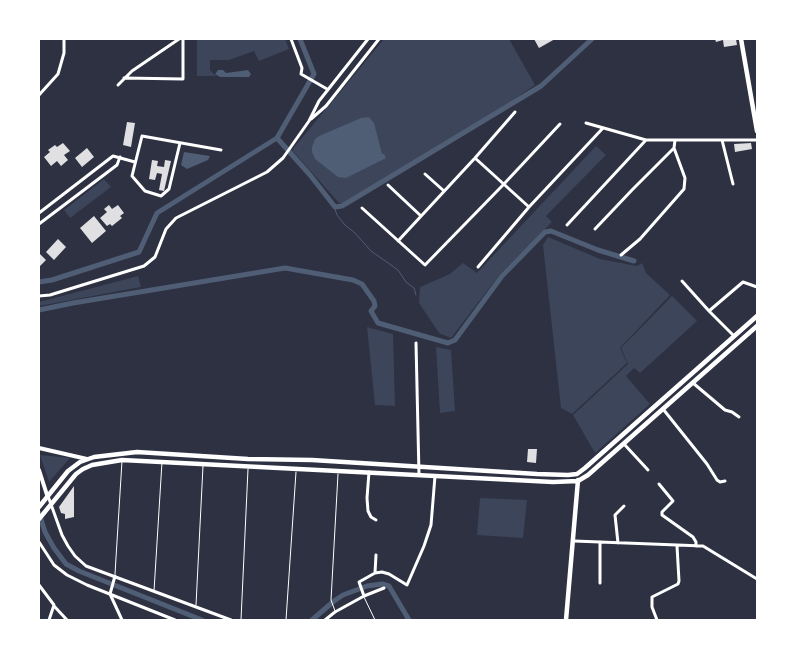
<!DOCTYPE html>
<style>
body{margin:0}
#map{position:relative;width:796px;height:659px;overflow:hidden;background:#2d3142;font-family:Karla,sans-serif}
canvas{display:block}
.frame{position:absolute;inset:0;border:40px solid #fff;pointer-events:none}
</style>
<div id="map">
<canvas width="796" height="659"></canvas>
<div class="frame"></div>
</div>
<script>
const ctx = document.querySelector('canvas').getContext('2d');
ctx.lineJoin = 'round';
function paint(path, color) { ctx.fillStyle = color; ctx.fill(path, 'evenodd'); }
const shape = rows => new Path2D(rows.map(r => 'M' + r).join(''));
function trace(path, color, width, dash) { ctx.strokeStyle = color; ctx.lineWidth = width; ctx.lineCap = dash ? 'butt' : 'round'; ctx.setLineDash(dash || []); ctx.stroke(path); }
const green = shape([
 [197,39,285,39,289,49,259,61,254,51,229,60,210,60,210,70,216,76,197,76],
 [384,39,509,39,535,85,510,102,343,203,339,203,292,150],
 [596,146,606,155,546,216,552,222,500,274,451,338,439,333,419,303,420,287,450,274,463,263,477,273],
 [104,179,111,187,70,218,64,210],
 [548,237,600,259,637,266,642,263,646,273,670,295,620,348,627,363,572,414,561,408,543,245],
 [138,276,141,287,39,306,39,302],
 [672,296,697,321,640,373,634,368,626,376,650,404,595,453,573,415,628,364,621,348],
 [367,327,393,334,395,406,375,405],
 [436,347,451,350,455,411,440,413],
 [40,455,70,458,49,482],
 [480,498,527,500,523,538,477,535]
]);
const water = shape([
 [218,70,223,70,226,73,248,70,251,74,249,77,220,77,215,74],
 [369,117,374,123,382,154,384,154,386,158,346,178,338,177,315,159,312,152,312,147,315,139,319,136,361,118],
 [184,152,210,156,208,160,187,169,181,165]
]);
const stream = shape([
 [334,206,337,215,345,225,355,233,371,251,398,270,406,282,414,288,416,295]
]);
const canal = shape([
 [277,138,310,175,335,207,342,206,541,86,592,39],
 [39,282,52,280,139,252,157,213,277,138,314,74,300,39],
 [39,310,73,303,285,268,353,280,362,284,374,301,375,306,371,311,378,323,448,343,455,340,502,276,545,232,551,231,598,250,634,261],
 [39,513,45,532,54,548,66,564,79,571,202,620],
 [312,620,334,601,343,595,367,586,382,584,389,586,409,620]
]);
const building = shape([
 [534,39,555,39,539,48],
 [715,39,736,39,737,45,724,47,723,40,716,42],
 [127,122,135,123,131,147,123,145],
 [63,143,70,151,64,155,68,160,61,166,57,161,51,166,44,157,50,152,48,150,55,145,57,147],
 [751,143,752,149,735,152,734,144],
 [87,148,94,157,82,167,75,158],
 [152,160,158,161,157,166,164,167,165,160,171,161,164,191,159,190,162,174,157,173,155,180,149,179],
 [109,205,112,209,118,205,124,213,120,216,122,218,112,226,110,224,107,226,100,218,107,212,104,209],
 [94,216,106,231,92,243,80,228],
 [58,239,66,247,54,260,46,252],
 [39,253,46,260,39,267],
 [528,449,537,449,536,463,527,462],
 [74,486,74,517,65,519,65,514,61,513,59,507]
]);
const service = shape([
 [115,574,122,461],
 [154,591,162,462],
 [364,597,375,620],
 [196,605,203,466],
 [335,611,331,600,338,474],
 [241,620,248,469],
 [286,620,296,472]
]);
const minor = shape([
 [291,39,302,68,301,74,327,89],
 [124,78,183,79,183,39],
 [118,85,132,71,179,39],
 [39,95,58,74,64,53,64,39],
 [311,119,326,106,379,39],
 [586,123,646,140,757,140],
 [722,140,733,184],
 [180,143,169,189,161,196,145,191,132,176,142,136,221,150],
 [475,158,529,207],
 [425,174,444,191],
 [388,185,421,216],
 [362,208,425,265,503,185,560,124],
 [39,213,113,156,135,162],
 [39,224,117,165,120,157],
 [567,225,646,140],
 [595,229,632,190,674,148,675,140],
 [398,241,475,158,515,112],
 [621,255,640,239,684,189,685,178,674,148],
 [478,267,529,207,603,128],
 [682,281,709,311,734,336],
 [39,296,50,295,144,266,155,257,166,229,176,218,267,172,283,158,309,121,319,101,368,39],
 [709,311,743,282,757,287],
 [416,343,419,475],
 [693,383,725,410,732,412,739,417],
 [663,409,707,464,717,480,720,482,725,481],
 [624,444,648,470],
 [369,472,367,498,368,511,371,517,376,520],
 [659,484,673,501,662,512,662,515,693,537,696,542,696,546],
 [48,496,62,535,68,546,75,556,86,566,231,620],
 [574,541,703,546,757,579],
 [39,542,54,565,67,575,87,585,175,620],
 [600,542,600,583],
 [618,543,615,515,624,506],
 [375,573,376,555],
 [115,576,110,594,122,620],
 [39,585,54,605,49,620],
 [364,596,359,582,375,573,382,572,389,574,407,585,424,546,431,525,435,476],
 [54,606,67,620],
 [325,620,335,612,364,596,384,588],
 [657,620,652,607,652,597,678,584,679,581,677,546]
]);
const tertiary = shape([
 [39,448,87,459],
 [39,470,47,495]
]);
const secondary = shape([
 [741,39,757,131],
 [39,507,68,471,80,462,94,457,137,452,248,459,312,460,537,474,568,475,577,474,585,468,757,316],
 [39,519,76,474,83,469,92,465,122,460,553,482,578,481,588,475,757,326],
 [566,620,578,480]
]);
paint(green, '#3c4559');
paint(water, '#4f5d75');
trace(stream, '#4f5d75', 1);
trace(canal, '#4f5d75', 5);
paint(building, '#e0e0e3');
trace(service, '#fff', 1);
trace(minor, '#fff', 3);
trace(tertiary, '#fff', 4);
trace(secondary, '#fff', 4.5);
</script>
